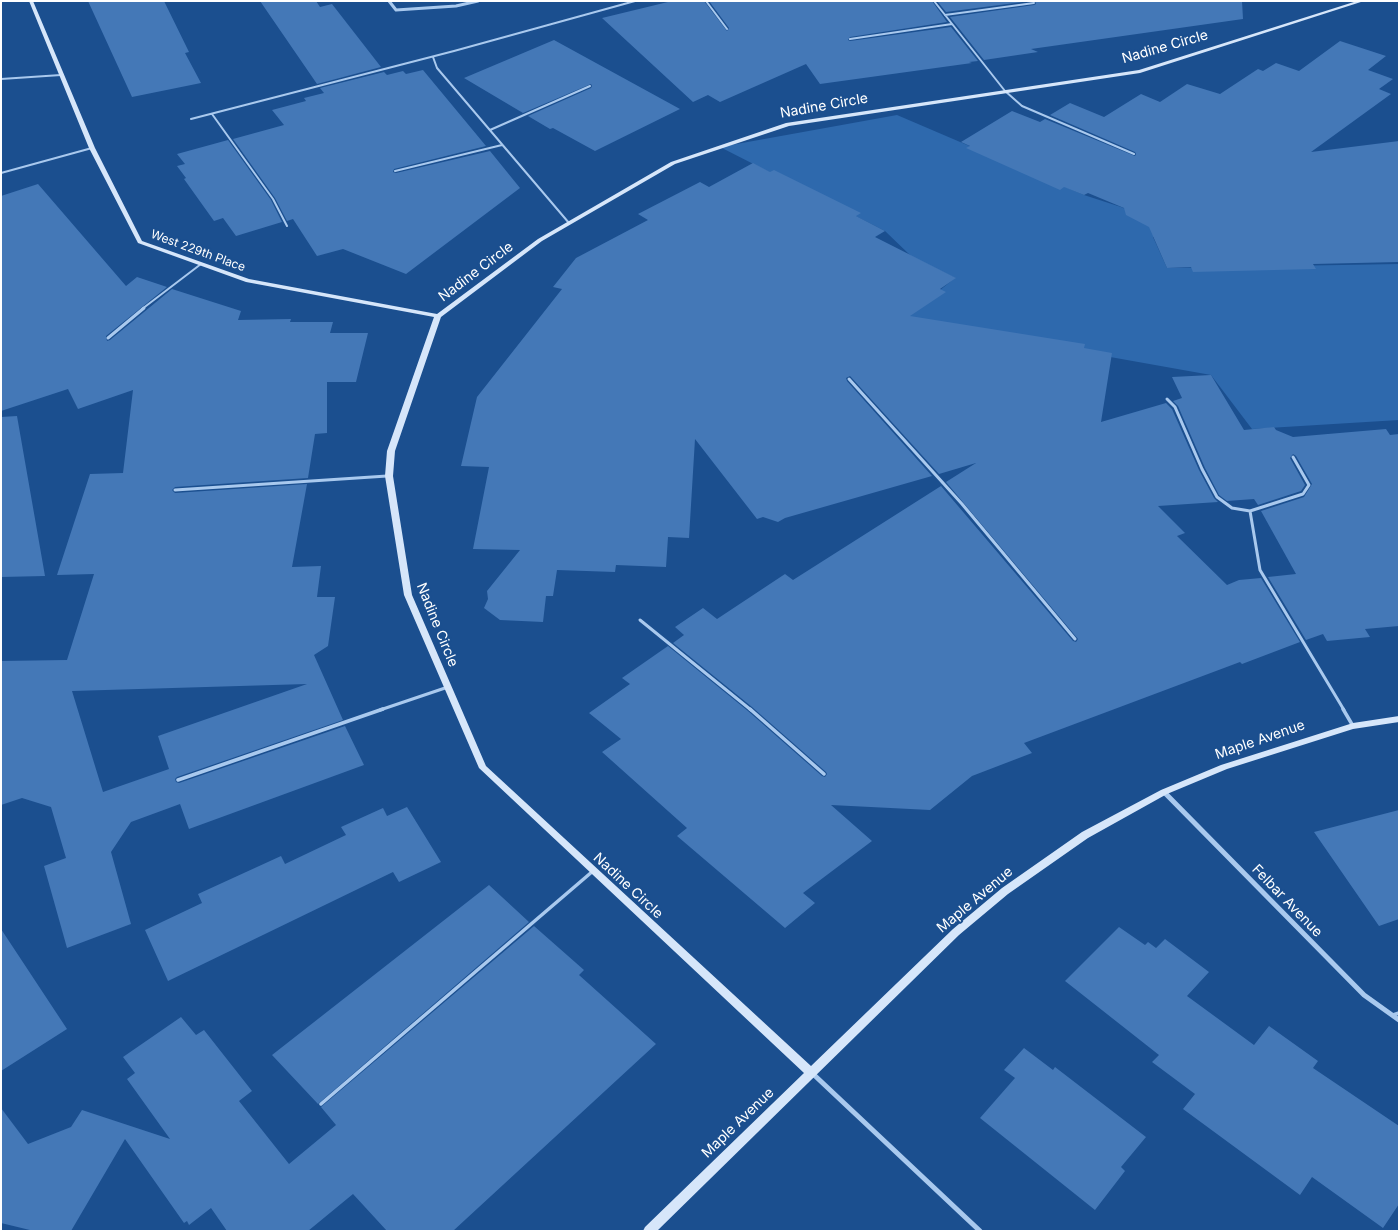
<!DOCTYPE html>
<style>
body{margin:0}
#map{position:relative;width:1400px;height:1232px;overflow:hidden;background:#1b4f8f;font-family:Inter,sans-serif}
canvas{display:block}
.frame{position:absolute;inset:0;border:2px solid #fff;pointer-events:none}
</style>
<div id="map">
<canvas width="1400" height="1232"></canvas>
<div class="frame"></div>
</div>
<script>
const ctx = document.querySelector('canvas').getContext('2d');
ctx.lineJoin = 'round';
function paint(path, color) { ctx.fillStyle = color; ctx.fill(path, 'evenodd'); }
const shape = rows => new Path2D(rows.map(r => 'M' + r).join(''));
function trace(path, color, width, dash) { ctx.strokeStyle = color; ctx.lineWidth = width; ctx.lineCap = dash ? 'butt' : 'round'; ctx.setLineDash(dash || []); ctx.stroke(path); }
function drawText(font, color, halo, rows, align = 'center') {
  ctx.font = font + ' Inter,sans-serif'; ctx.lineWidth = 4; ctx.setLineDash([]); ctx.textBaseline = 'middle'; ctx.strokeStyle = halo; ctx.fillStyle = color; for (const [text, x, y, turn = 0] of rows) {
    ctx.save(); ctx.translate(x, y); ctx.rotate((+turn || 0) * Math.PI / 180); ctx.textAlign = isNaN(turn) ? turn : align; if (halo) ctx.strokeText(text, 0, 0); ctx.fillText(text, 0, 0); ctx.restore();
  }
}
const green = shape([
 [897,115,1084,195,1121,207,1169,228,1153,237,1167,268,1399,264,1399,420,1252,429,1211,375,903,320,955,278,911,256,885,231,720,147]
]);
const building = shape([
 [88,1,164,1,189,52,185,53,201,83,132,97],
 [260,1,316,1,320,7,332,4,381,67,317,84],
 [672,1,704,1,727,31,729,28,709,1,932,1,947,22,850,37,848,40,850,41,951,27,978,61,969,62,972,63,820,84,806,64,720,102,708,95,693,102,602,18],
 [937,1,1030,1,946,12],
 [1035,1,1242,1,1243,19,1031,49,1038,52,984,60,950,17,1034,5,1036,4],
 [554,40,680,109,595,151,553,128,550,129,528,116,591,88,592,86,591,84,523,113,464,78],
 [1340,41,1386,56,1368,70,1393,79,1379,89,1391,94,1311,152,1399,141,1399,262,1313,264,1316,269,1193,272,1191,267,1167,268,1149,227,1126,215,1124,208,1088,193,1084,195,1064,187,1060,190,966,148,970,146,961,142,1012,111,1040,122,1045,119,1135,156,1136,154,1135,152,1050,115,1070,103,1104,117,1141,94,1160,102,1187,84,1220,94,1258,69,1263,71,1276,63,1299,71],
 [423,70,486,146,394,169,393,172,396,173,490,151,520,188,406,274,343,249,317,256,293,219,287,221,275,198,233,139,284,125,272,110,306,101,304,98,324,93,320,88,384,72,387,75,403,71,406,74],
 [228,140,271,200,282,222,236,236,223,218,214,221,184,179,186,178,177,166,185,164,177,154],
 [753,163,770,172,774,170,861,213,856,216,885,231,875,237,956,278,940,289,946,292,910,316,1085,344,1084,348,1112,353,1101,422,1166,403,1172,409,1199,470,1214,498,1218,502,1158,506,1185,533,1177,536,1227,585,1239,580,1261,578,1300,642,1242,664,1240,662,1024,743,1032,753,972,776,930,810,831,805,872,841,803,893,815,903,785,928,677,836,687,828,602,752,621,739,589,713,630,684,622,678,668,646,748,711,822,776,825,777,827,774,826,772,752,707,673,643,684,635,675,627,703,608,717,619,785,574,793,580,941,486,1073,641,1076,642,1078,639,946,482,976,463,939,474,850,376,846,378,847,381,932,476,785,518,778,522,763,517,757,519,695,439,689,538,668,537,666,567,616,565,615,572,557,570,553,596,546,596,543,622,500,620,484,608,488,599,487,591,520,550,473,549,489,467,461,466,477,397,562,289,553,287,576,258,648,220,638,214,700,182,709,187],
 [38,184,126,286,137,277,167,287,106,336,107,341,110,340,172,289,241,311,238,320,291,319,290,322,333,322,330,333,368,333,356,382,327,382,327,433,315,434,308,478,175,487,172,490,175,493,307,484,292,567,321,566,317,597,335,597,328,646,314,655,343,720,177,777,175,779,176,782,179,783,345,726,364,765,189,829,180,804,131,822,111,852,131,924,67,948,44,866,66,858,51,807,22,798,1,805,1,661,67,660,94,574,57,575,90,474,123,473,133,390,78,409,68,389,1,411,1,196],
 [307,684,158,736,169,769,103,792,72,691],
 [1211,375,1244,430,1274,427,1276,430,1293,437,1386,429,1390,435,1399,434,1399,626,1365,629,1370,637,1327,641,1323,634,1306,640,1268,577,1296,574,1261,511,1304,497,1312,484,1296,456,1293,454,1290,458,1305,485,1301,491,1258,505,1254,499,1227,501,1219,495,1205,468,1178,406,1173,401,1182,398,1172,377],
 [17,416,45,576,1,577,1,417],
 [407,807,441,862,399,882,393,872,168,981,145,930,202,903,198,894,281,856,285,864,346,835,341,827,383,808,387,816],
 [1399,810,1399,919,1379,926,1314,832],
 [489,885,529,922,318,1104,272,1055],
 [534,926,584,970,579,975,656,1044,453,1231,387,1231,353,1194,308,1231,227,1231,211,1208,189,1225,187,1221,184,1223,125,1139,71,1231,34,1231,1,1223,1,1108,28,1144,71,1127,82,1110,170,1139,127,1079,135,1073,123,1057,181,1017,196,1035,204,1030,252,1091,239,1101,289,1164,336,1125,321,1107],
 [1119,927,1145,945,1148,942,1156,948,1165,939,1209,972,1187,996,1254,1045,1269,1026,1318,1061,1313,1068,1399,1126,1399,1204,1383,1228,1312,1177,1300,1195,1183,1109,1195,1094,1152,1062,1159,1055,1065,981],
 [1,929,67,1029,1,1071],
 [1024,1048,1053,1070,1055,1067,1146,1137,1121,1167,1125,1171,1095,1210,980,1118,1015,1078,1004,1070]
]);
const laneFar2 = shape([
 [706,1,727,29],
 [934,1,1005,91,1022,106,1134,154],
 [945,15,1034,3],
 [850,39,952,24],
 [433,57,437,68,569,223],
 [1,79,61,75],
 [212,114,273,199,287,226],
 [191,119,454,51,635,1],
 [490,130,590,86],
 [395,171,502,145],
 [1,173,92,148],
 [142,309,201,264]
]);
const laneFar1 = shape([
 [108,338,144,308],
 [849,379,962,504,1075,639],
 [1167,399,1175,407,1202,469,1217,497,1232,508,1250,511],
 [1293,457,1309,485,1303,494,1250,511,1260,570,1344,710],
 [175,490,387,476],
 [640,620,751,710],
 [380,710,448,687]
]);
const lane = shape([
 [750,709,824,774],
 [1343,709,1353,726],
 [178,780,383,709],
 [1393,1015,1399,1013],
 [321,1104,593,871]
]);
const streetFar1 = shape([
 [389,1,396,10,456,6,478,1]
]);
const street = shape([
 [1164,792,1364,995,1399,1020],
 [812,1073,980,1231]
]);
const secondary = shape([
 [29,1,33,1,95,148,142,241,249,279,437,314,538,239,671,162,786,123,1139,70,1357,1,1364,1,1140,73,789,126,675,164,542,241,441,317,395,451,393,476,412,595,486,766,811,1066,953,929,1002,888,1082,832,1161,790,1221,765,1353,723,1399,716,1399,722,1353,729,1227,769,1167,794,1088,838,1008,894,959,935,657,1231,643,1231,645,1227,804,1073,479,768,404,595,385,476,387,451,434,317,246,282,138,243,89,148,29,1]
]);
const farStreetnames = [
 ["West 229th Place",198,251,20]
];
const streetNames = [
 ["Nadine Circle",1165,47,-16],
 ["Nadine Circle",824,106,-10],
 ["Nadine Circle",476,272,-37],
 ["Nadine Circle",437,625,68],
 ["Maple Avenue",1260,740,-19],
 ["Nadine Circle",628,886,43],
 ["Maple Avenue",975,900,-40],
 ["Felbar Avenue",1287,901,46],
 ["Maple Avenue",738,1123,-44]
];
paint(green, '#2e69ad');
paint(building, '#4478b7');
trace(laneFar2, '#a9c9ee', 2);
trace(laneFar1, '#a9c9ee', 3);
trace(lane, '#a9c9ee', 3.5);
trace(streetFar1, '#a9c9ee', 3);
trace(street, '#a9c9ee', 5);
paint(secondary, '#d6e6fa');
drawText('12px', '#fff', '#1b4f8f', farStreetnames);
drawText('14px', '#fff', '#1b4f8f', streetNames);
</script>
